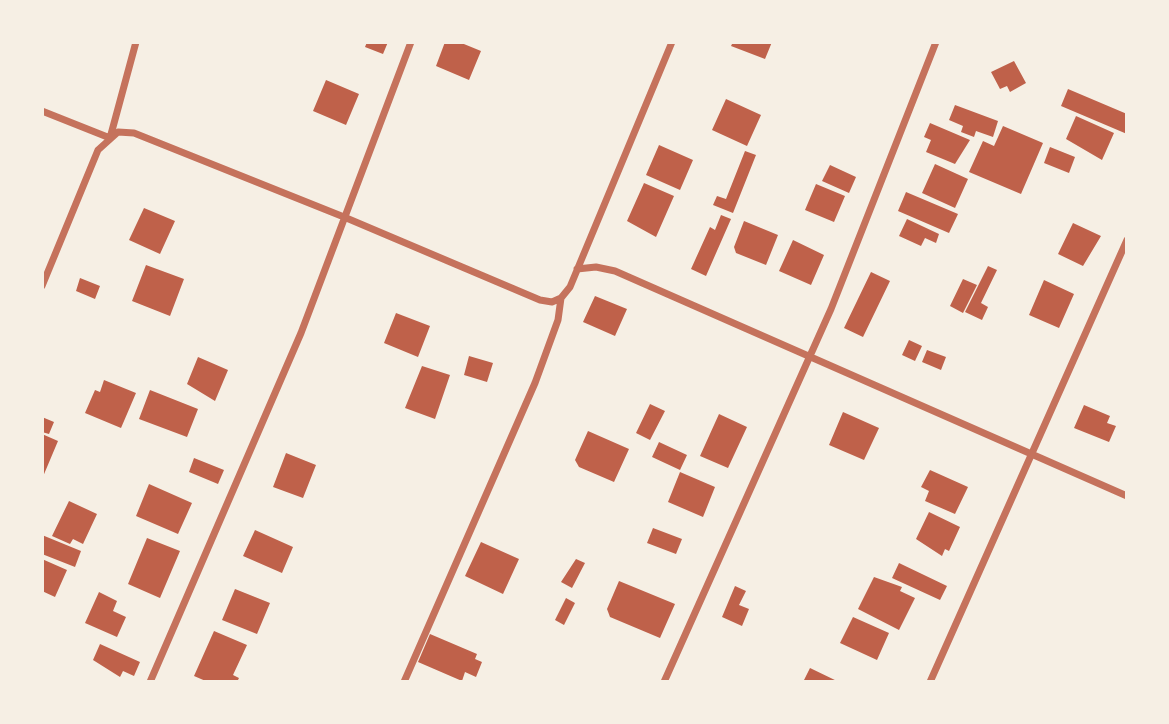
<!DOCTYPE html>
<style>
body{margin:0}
#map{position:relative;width:1169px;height:724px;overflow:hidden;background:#f6efe4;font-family:"Nunito Sans",sans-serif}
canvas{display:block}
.frame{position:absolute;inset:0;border:44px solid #f6efe4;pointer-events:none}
</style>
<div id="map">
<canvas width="1169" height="724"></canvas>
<div class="frame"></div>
</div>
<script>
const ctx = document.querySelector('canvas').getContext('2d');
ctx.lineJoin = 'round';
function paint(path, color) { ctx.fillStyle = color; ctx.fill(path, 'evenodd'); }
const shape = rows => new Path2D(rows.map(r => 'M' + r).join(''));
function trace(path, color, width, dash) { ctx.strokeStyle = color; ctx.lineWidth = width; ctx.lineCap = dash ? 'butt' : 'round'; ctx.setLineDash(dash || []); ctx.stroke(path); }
const building = shape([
 [367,42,388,42,383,54,365,47],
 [445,42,459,42,481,51,469,80,436,66],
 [733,42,772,42,765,59,731,46],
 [1014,61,1026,83,1010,92,1007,86,1000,89,991,72],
 [326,80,359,94,346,125,313,111],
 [1068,89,1127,114,1127,134,1061,106],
 [726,99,761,115,747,146,712,130],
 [955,105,998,121,993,137,976,131,974,137,961,132,963,126,949,120],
 [1076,116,1114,133,1102,160,1066,139],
 [930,123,970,140,955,164,926,152,931,140,924,137],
 [1003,126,1043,143,1021,194,969,172,983,141,994,146],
 [659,145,693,160,680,190,646,175],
 [1050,147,1075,157,1069,173,1044,163],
 [745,151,756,155,733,213,713,205,717,196,726,199],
 [935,164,968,179,955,208,922,193],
 [830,165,856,177,849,193,822,181],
 [644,183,674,196,656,237,627,221],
 [816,184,845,196,834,222,805,210],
 [906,192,958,214,949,233,898,211],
 [144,208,175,221,160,254,129,240],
 [721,215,731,219,706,276,691,269,710,227,715,230],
 [907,219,939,234,936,243,925,238,921,246,899,236],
 [744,221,778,235,766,265,736,253,734,247],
 [1073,223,1101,236,1083,266,1058,254],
 [793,240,824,255,811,285,779,271],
 [146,265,184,279,170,316,132,301],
 [988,266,997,270,981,303,988,307,982,320,965,312],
 [871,272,890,281,863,337,844,328],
 [80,278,100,286,95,299,76,291],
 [963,279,977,285,963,313,950,306],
 [1044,280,1074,294,1059,328,1029,315],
 [595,296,627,309,615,336,583,322],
 [396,313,430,326,418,357,384,343],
 [909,340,922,346,915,361,902,355],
 [927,350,946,357,941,370,922,362],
 [469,356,493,363,487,382,464,375],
 [198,357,228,370,215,401,187,384],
 [422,366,450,375,435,419,405,408],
 [104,380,136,393,121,428,85,413,95,390,100,392],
 [150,390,198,409,187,437,139,419],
 [650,404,665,411,650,440,636,433],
 [1084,405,1110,416,1107,423,1116,426,1109,442,1074,428],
 [843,412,879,428,864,460,829,445],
 [719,414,747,427,728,468,700,456],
 [42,417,54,422,49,434,42,432],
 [588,431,629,449,614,482,579,467,575,460],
 [42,434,58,441,42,479],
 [659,442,687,455,680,470,652,457],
 [286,453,316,465,303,498,273,487],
 [194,458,224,470,218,484,189,472],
 [930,470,968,487,955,514,925,501,929,491,921,487],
 [680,472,715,487,703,517,668,502],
 [149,484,192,503,178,534,136,516],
 [69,501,97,514,83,544,73,539,70,544,52,536],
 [929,512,960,527,949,551,945,549,942,556,916,539],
 [653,528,682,539,676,554,647,543],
 [255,530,293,547,282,573,243,556],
 [42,535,81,551,75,567,42,554],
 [147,538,180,551,160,598,128,584],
 [481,542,519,559,503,594,465,576],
 [42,559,67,570,55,597,42,591],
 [576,559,585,563,572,588,561,582],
 [899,563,947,586,940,600,892,578],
 [874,577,902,587,900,591,915,598,899,630,858,609],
 [619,581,675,604,660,638,610,617,607,609],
 [735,586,746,591,739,605,749,609,742,626,722,617],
 [235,589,270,603,257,634,222,620],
 [99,592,117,601,113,611,126,617,117,637,85,623],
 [566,598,575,603,564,625,555,620],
 [853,617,889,633,877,660,840,643],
 [214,631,247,645,233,675,239,678,237,682,208,682,194,676],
 [430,634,477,654,475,659,482,662,476,677,465,672,462,681,418,662],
 [100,644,140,662,134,676,123,671,120,677,93,660],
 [810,668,839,682,803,682]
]);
const minor = shape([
 [42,111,110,138],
 [110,138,136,42],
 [577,269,596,267,615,271,1127,496],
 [42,286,98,150,118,132,134,133,344,217,540,300,552,302,561,298],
 [150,682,301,333,411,42],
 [404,682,535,383,558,320,561,298,570,287,672,42],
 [664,682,831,309,936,42],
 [930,682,1127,240]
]);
paint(building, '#bf614a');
trace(minor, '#c5725c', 7);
</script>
